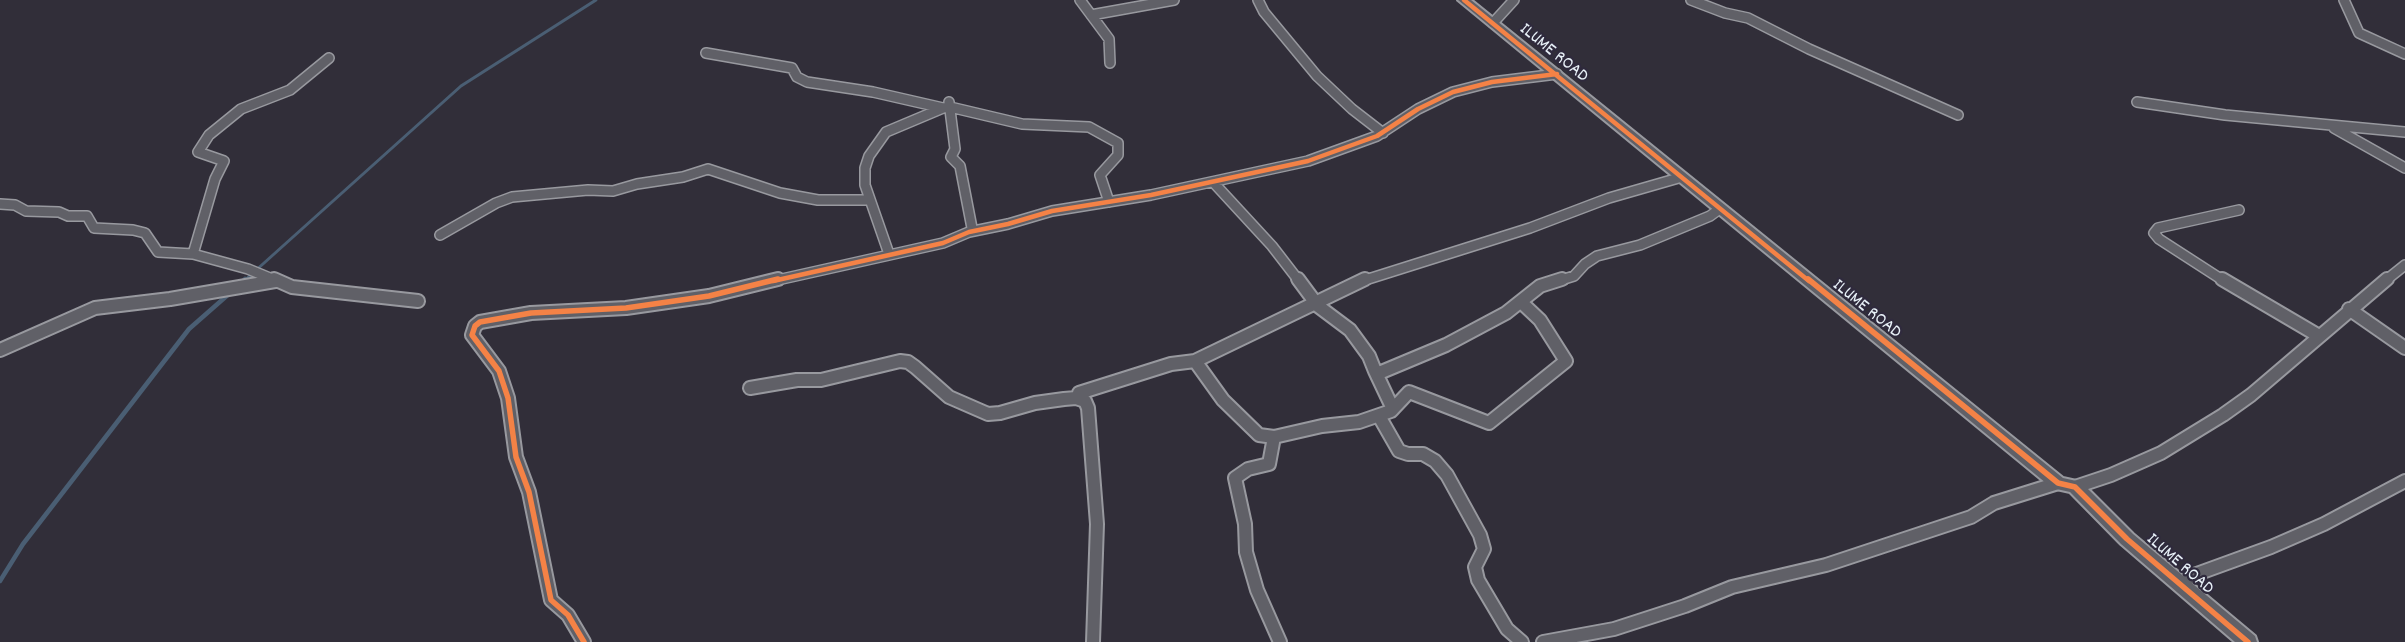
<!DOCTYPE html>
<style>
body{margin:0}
canvas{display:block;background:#312e39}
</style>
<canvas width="2405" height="642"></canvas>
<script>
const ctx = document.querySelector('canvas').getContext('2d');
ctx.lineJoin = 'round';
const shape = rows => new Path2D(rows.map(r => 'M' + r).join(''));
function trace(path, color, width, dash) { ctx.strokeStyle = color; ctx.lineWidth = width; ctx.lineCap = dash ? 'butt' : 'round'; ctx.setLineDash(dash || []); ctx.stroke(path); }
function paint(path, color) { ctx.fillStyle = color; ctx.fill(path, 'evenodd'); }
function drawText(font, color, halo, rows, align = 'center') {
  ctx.font = font + ' Dekko,sans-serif'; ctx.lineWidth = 4.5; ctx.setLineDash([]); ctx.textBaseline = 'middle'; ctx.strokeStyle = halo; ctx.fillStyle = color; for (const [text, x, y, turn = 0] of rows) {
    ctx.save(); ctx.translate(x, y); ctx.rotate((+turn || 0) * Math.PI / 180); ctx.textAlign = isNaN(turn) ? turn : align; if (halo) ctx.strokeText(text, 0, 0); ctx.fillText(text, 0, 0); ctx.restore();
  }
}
const streamFar1 = shape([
 [244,281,461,86,596,0]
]);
const stream = shape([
 [241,283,245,279],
 [0,581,23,544,189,329,230,293]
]);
const minorFar1 = shape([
 [1080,0,1109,39,1110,63],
 [1258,0,1264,12,1317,76,1352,109,1383,133],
 [1691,0,1725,13,1748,18,1809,49,1958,115],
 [2344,0,2359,33,2405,54],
 [1091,15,1174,0],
 [1493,23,1514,0],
 [706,53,792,68,797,77,807,82,873,92,943,108,950,107,1022,124,1089,127,1118,143,1118,155,1100,175,1109,202],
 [949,102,955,149,951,157,960,166,972,228],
 [2137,102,2225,115,2405,132],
 [2334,128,2405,168],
 [1213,182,1272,246,1299,281],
 [0,204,15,205,26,211,59,212,68,216,87,216,94,228,133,230,145,233,158,252,193,254],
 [440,235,496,203,512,197,588,190,613,191,637,184,683,177,708,169,780,193,818,200,870,200],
 [889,254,865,185,865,168,869,156,886,132,943,108],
 [277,281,248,269,193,254,215,179,224,161,198,152,209,135,241,109,290,90,329,58],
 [773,281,943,243,969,232,1008,224,1052,211,1151,195,1308,161,1377,136,1418,109,1453,92,1492,82,1557,74],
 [1362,281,1530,228,1609,198,1682,177],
 [1558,281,1574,276,1585,264,1597,256,1640,245,1710,216,1721,208],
 [2224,281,2159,239,2154,233,2158,228,2239,210],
 [2385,281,2405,265]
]);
const minor = shape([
 [274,279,292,287,418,301],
 [1298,279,1318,306,1350,330,1369,356,1375,371,1379,373,1446,345,1506,313,1540,286,1562,279],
 [2222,279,2319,336],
 [2349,309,2405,348],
 [0,350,95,308,170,299,275,281],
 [1195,361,1223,400,1259,435,1274,437],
 [750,388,797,380,821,380,900,361,908,362,915,367,949,397,988,414,1000,413,1035,403,1064,399,1076,398,1085,401,1088,408,1097,524,1093,642],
 [1079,393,1171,364,1195,361,1365,279],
 [1393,409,1409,392,1489,423,1566,361,1540,320,1522,303],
 [1379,416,1399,451,1408,454,1423,454,1435,461,1447,475,1480,535,1484,549,1475,567,1478,580,1507,629,1522,642],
 [2075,487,2111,475,2161,453,2223,415,2251,395,2387,279],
 [2180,585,2194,575,2271,547,2324,524,2405,481],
 [584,642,568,615,551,600,529,492,516,457,508,398,499,371,472,335,475,326,480,322,531,313,626,308,709,296,778,279],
 [1280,642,1257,590,1246,552,1245,524,1235,478,1248,469,1269,464,1274,437,1322,426,1359,422,1391,411,1393,409,1375,371],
 [1543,642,1614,629,1685,606,1732,587,1826,565,1971,517,1994,503,2058,483]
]);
const tertiary = shape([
 [1458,0,1471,0,2063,478,2081,482,2133,534,2255,636,2257,642,2235,642,2121,544,2070,492,2052,488,1458,0]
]);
const cyclewayFar1 = shape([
 [1464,0,1809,281],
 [773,281,943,243,969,232,1008,224,1052,211,1151,195,1308,161,1377,136,1418,109,1453,92,1492,82,1557,74]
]);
const cycleway = shape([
 [1808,279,2058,483,2075,487,2127,539,2248,642],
 [584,642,568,615,551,600,529,492,516,457,508,398,499,371,472,335,475,326,480,322,531,313,626,308,709,296,778,279]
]);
const streetNames = [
 ["ILUME ROAD",1553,54,39],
 ["ILUME ROAD",1866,310,39],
 ["ILUME ROAD",2179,565,41]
];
trace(streamFar1, '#4a5e73', 3);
trace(stream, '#4a5e73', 4.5);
trace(minorFar1, '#98999f', 12);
trace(minor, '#98999f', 16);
trace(tertiary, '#98999f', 4);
trace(minorFar1, '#606067', 9);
trace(minor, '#606067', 12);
paint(tertiary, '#606067');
trace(cyclewayFar1, '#f48246', 4.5);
trace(cycleway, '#f48246', 5.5);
drawText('18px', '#e8f1f8', '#2f2a3d', streetNames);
</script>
